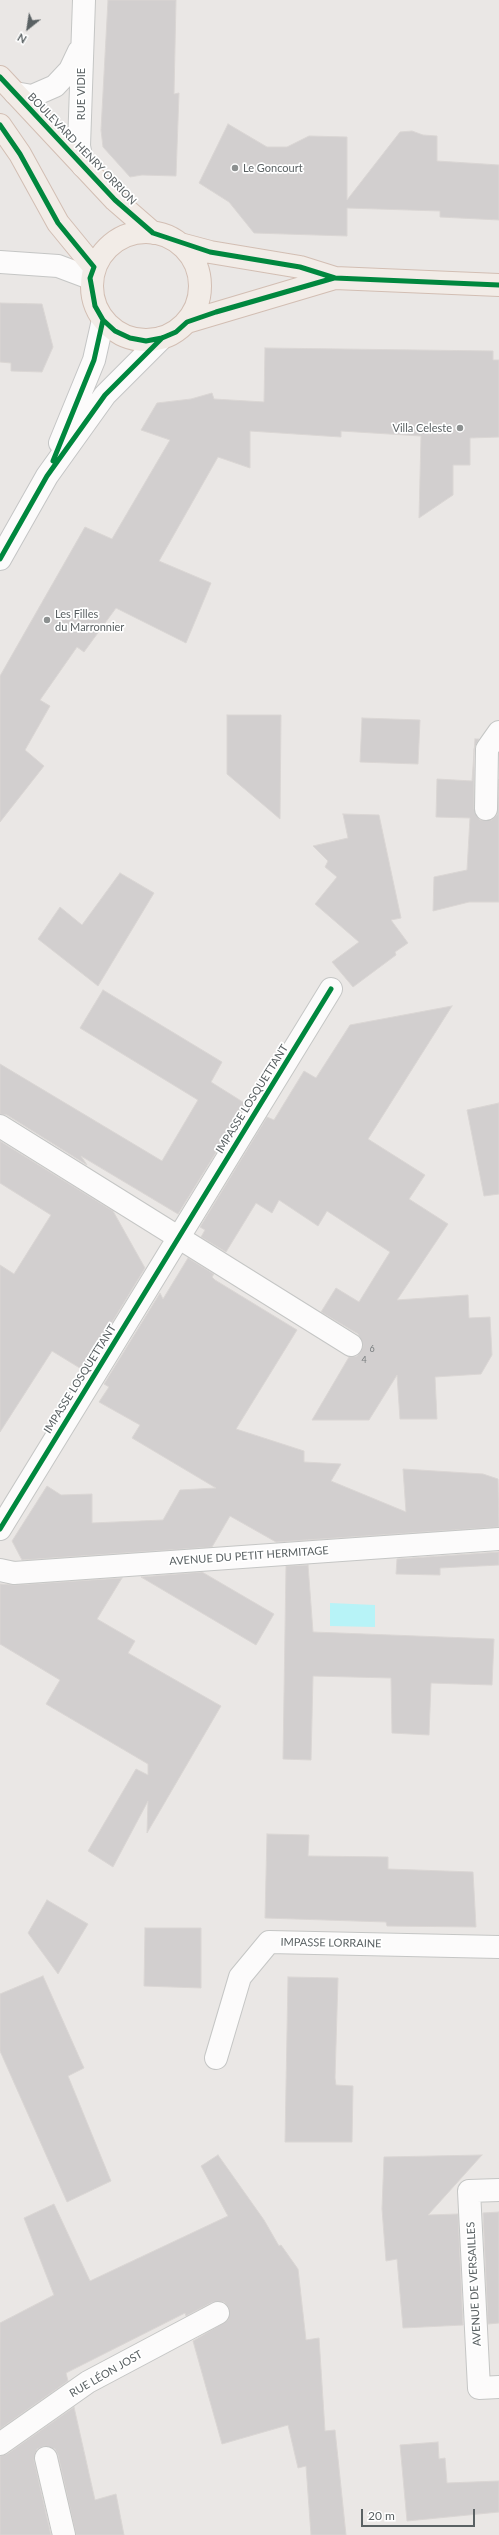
<!DOCTYPE html>
<meta charset="utf-8">
<style>
body{margin:0}
#map{position:relative;width:499px;height:2535px;overflow:hidden;background:#eae7e5;font-family:Lato,sans-serif}
canvas{display:block}
.north{position:absolute;left:8px;top:8px;width:40px;height:40px;-webkit-text-stroke:3px #fff;paint-order:stroke;rotate:210deg;font-size:11px;font-weight:700;line-height:16px;text-align:center;color:#5a6163}
.north::after{content:'';display:block;margin:auto;width:14px;height:18px;background:#5a6163;clip-path:polygon(50% 0,100% 100%,50% 72%,0 100%)}
.scale{position:absolute;left:361px;top:2509px;width:114px;height:18px;box-sizing:border-box;border:2px solid #5a6163;border-top:0;padding-left:5px;font-size:12px;line-height:14px;white-space:nowrap;color:#5a6163;-webkit-text-stroke:3px #fff;paint-order:stroke}
</style>
<div id="map">
<canvas width="499" height="2535"></canvas>
<div class="north">N</div>
<div class="scale">20 m</div>
</div>
<script>
const ctx = document.querySelector('canvas').getContext('2d');
ctx.lineJoin = 'round';
function paint(path, color) { ctx.fillStyle = color; ctx.fill(path, 'evenodd'); }
const shape = rows => new Path2D(rows.map(r => 'M' + r).join(''));
function trace(path, color, width, dash) { ctx.strokeStyle = color; ctx.lineWidth = width; ctx.lineCap = dash ? 'butt' : 'round'; ctx.setLineDash(dash || []); ctx.stroke(path); }
function drawText(font, color, halo, rows, align = 'center') {
  ctx.font = font + ' Lato,sans-serif'; ctx.lineWidth = 3.5; ctx.setLineDash([]); ctx.textBaseline = 'middle'; ctx.strokeStyle = halo; ctx.fillStyle = color; for (const [text, x, y, turn = 0] of rows) {
    ctx.save(); ctx.translate(x, y); ctx.rotate((+turn || 0) * Math.PI / 180); ctx.textAlign = isNaN(turn) ? turn : align; if (halo) ctx.strokeText(text, 0, 0); ctx.fillText(text, 0, 0); ctx.restore();
  }
}
const water = shape([
 [330,1603,375,1605,375,1627,330,1626]
]);
const building = shape([
 [108,0,176,0,174,94,179,93,176,176,142,175,130,177,103,147,101,130,108,0],
 [228,124,267,147,287,147,309,136,347,137,347,200,400,132,412,131,423,135,437,136,437,161,499,165,499,220,440,217,440,211,347,208,347,236,254,233,229,202,199,183,228,124],
 [0,303,42,304,53,347,42,372,11,371,11,363,0,362,0,303],
 [265,348,493,351,493,360,499,360,499,437,470,438,470,465,453,465,453,495,419,518,421,436,341,431,341,437,250,431,250,468,218,457,159,561,211,583,186,643,116,608,84,652,77,647,40,700,50,706,25,750,44,766,0,822,0,676,85,527,112,539,170,440,141,430,157,403,191,399,212,393,214,399,264,402,265,348],
 [227,715,281,715,280,819,227,774,227,715],
 [362,718,420,720,418,764,360,762,362,718],
 [475,739,479,739,474,749,474,809,480,820,492,820,497,815,499,779,499,902,469,902,433,911,434,877,467,870,470,818,436,817,437,779,472,781,475,739],
 [343,814,379,815,401,918,391,920,408,943,395,952,396,955,353,987,332,962,359,942,315,904,337,877,325,867,328,861,313,846,348,838,343,814],
 [120,873,154,893,98,986,38,939,60,907,82,925,120,873],
 [103,990,222,1062,211,1082,246,1104,178,1214,81,1156,87,1165,7,1115,0,1114,0,1064,162,1161,198,1100,80,1028,103,990],
 [452,1006,368,1139,425,1175,409,1199,448,1224,397,1300,468,1295,469,1318,490,1317,492,1355,481,1374,435,1377,437,1419,400,1419,397,1375,369,1420,312,1420,349,1357,357,1356,363,1346,358,1334,321,1312,336,1288,359,1302,390,1252,327,1211,318,1226,279,1200,272,1213,256,1203,226,1252,201,1237,205,1230,200,1227,267,1117,274,1120,304,1071,316,1078,350,1025,452,1006],
 [499,1103,499,1194,484,1196,467,1110,499,1103],
 [0,1141,113,1211,145,1268,83,1370,52,1351,0,1432,0,1265,14,1274,51,1215,0,1183,0,1141],
 [188,1258,214,1274,212,1277,215,1280,297,1330,236,1429,304,1451,304,1462,341,1464,331,1481,406,1512,403,1469,483,1474,498,1479,499,1527,276,1542,230,1516,212,1547,22,1560,12,1541,47,1486,61,1495,92,1494,92,1523,163,1520,180,1490,216,1488,132,1438,140,1425,99,1402,109,1387,104,1384,160,1293,163,1299,188,1258],
 [499,1552,499,1565,440,1568,440,1575,396,1574,397,1559,499,1552],
 [308,1565,313,1632,494,1639,492,1685,431,1683,429,1735,392,1733,391,1678,313,1676,311,1760,283,1759,286,1566,308,1565],
 [202,1572,274,1614,256,1645,141,1577,202,1572],
 [122,1578,97,1619,135,1641,128,1653,221,1706,147,1833,148,1801,113,1867,88,1851,136,1769,148,1775,148,1764,46,1704,60,1680,0,1644,0,1584,15,1585,122,1578],
 [267,1834,309,1835,308,1856,388,1857,388,1869,473,1872,476,1927,387,1926,386,1922,265,1918,267,1834],
 [47,1900,88,1924,58,1974,28,1933,47,1900],
 [145,1928,201,1928,201,1988,144,1986,145,1928],
 [43,1976,84,2068,68,2076,111,2181,67,2202,0,2051,0,1994,43,1976],
 [288,1977,338,1978,335,2078,336,2085,353,2086,352,2142,285,2142,288,1977],
 [218,2155,264,2220,279,2246,281,2245,298,2269,306,2340,319,2338,325,2431,335,2430,346,2535,311,2535,306,2466,298,2468,288,2425,222,2444,193,2341,228,2320,229,2308,224,2302,213,2302,186,2316,185,2313,66,2373,68,2381,0,2429,0,2323,54,2295,24,2218,54,2204,90,2281,228,2216,201,2166,218,2155],
 [482,2155,428,2215,458,2214,463,2325,403,2328,397,2259,386,2261,382,2209,384,2157,482,2155],
 [499,2212,499,2323,488,2324,483,2213,499,2212],
 [74,2407,95,2500,116,2494,124,2535,76,2535,58,2455,55,2449,44,2446,37,2449,34,2460,51,2535,0,2535,0,2456,7,2454,74,2407],
 [438,2442,439,2459,445,2458,447,2483,499,2481,499,2512,407,2521,400,2445,438,2442]
]);
const street = shape([
 [15,93,32,96,55,86,70,70,79,51],
 [83,166,79,146,84,0],
 [0,262,58,266,90,278],
 [486,809,487,749,499,732],
 [0,1126,351,1345],
 [0,1529,331,989],
 [0,1570,14,1573,499,1539],
 [216,2058,240,1977,269,1942,499,1947],
 [499,2190,469,2191,479,2388,499,2387],
 [0,2444,88,2382,218,2313],
 [46,2458,64,2535]
]);
const secondary = shape([
 [60,443,94,360,103,320],
 [0,559,47,476,105,395,162,338]
]);
const primary = shape([
 [0,77,115,200,153,233],
 [0,125,20,154,58,223,94,267],
 '92 286a54 54 0 1 1 108 0a54 54 0 1 1-108 0Z',
 [180,244,210,252,300,267,335,278,499,285],
 [187,322,335,278]
]);
const cycleway = shape([
 [0,77,115,200,153,233,210,252,300,267,335,278,499,285],
 [0,125,20,154,58,223,94,267,90,278,92,289,95,306,103,320,115,331,130,338,146,341,162,338,176,332,187,322,216,312,334,278],
 [53,461,94,360,103,320],
 [0,559,47,476,105,395,162,338],
 [0,1529,331,989]
]);
const markers = [
 [235,168,4,"#8c9090"],
 [460,428,4,"#8c9090"],
 [47,620,4,"#8c9090"]
];
const numberNames = [
 ["6",372,1349],
 ["4",364,1360]
];
const streetNames = [
 ["RUE VIDIE",81,94,-90],
 ["BOULEVARD HENRY ORRION",82,149,46],
 ["IMPASSE LOSQUETTANT",252,1099,-58],
 ["IMPASSE LOSQUETTANT",80,1379,-58],
 ["AVENUE DU PETIT HERMITAGE",249,1556,-4],
 ["IMPASSE LORRAINE",331,1943,1],
 ["AVENUE DE VERSAILLES",474,2284,-93],
 ["RUE LÉON JOST",106,2374,-30]
];
const poiNames = [
 ["Le Goncourt",243,168],
 ["Villa Celeste",452,428,"right"],
 ["Les Filles",55,614],
 ["du Marronnier",55,627]
];
paint(water, '#b7f3f7');
paint(building, '#d2cfcf');
trace(building, '#dad6d4', 1);
trace(street, '#c5c6c5', 24);
trace(secondary, '#c4c5c5', 24);
trace(primary, '#d2beb3', 24);
trace(street, '#fcfbfb', 22);
trace(secondary, '#fcfbfb', 22);
trace(primary, '#f2ece7', 22);
trace(cycleway, '#00873e', 5);
for (const [x, y, r, color] of markers) { const dot = new Path2D(); dot.arc(x, y, r, 0, 2 * Math.PI); ctx.fillStyle = color; ctx.fill(dot); trace(dot, '#fff', 1.5); }
drawText('9px', '#797e7f', null, numberNames);
drawText('11px', '#5a6163', '#fff', streetNames);
drawText('11px', '#5a6163', '#fff', poiNames, 'left');
</script>
